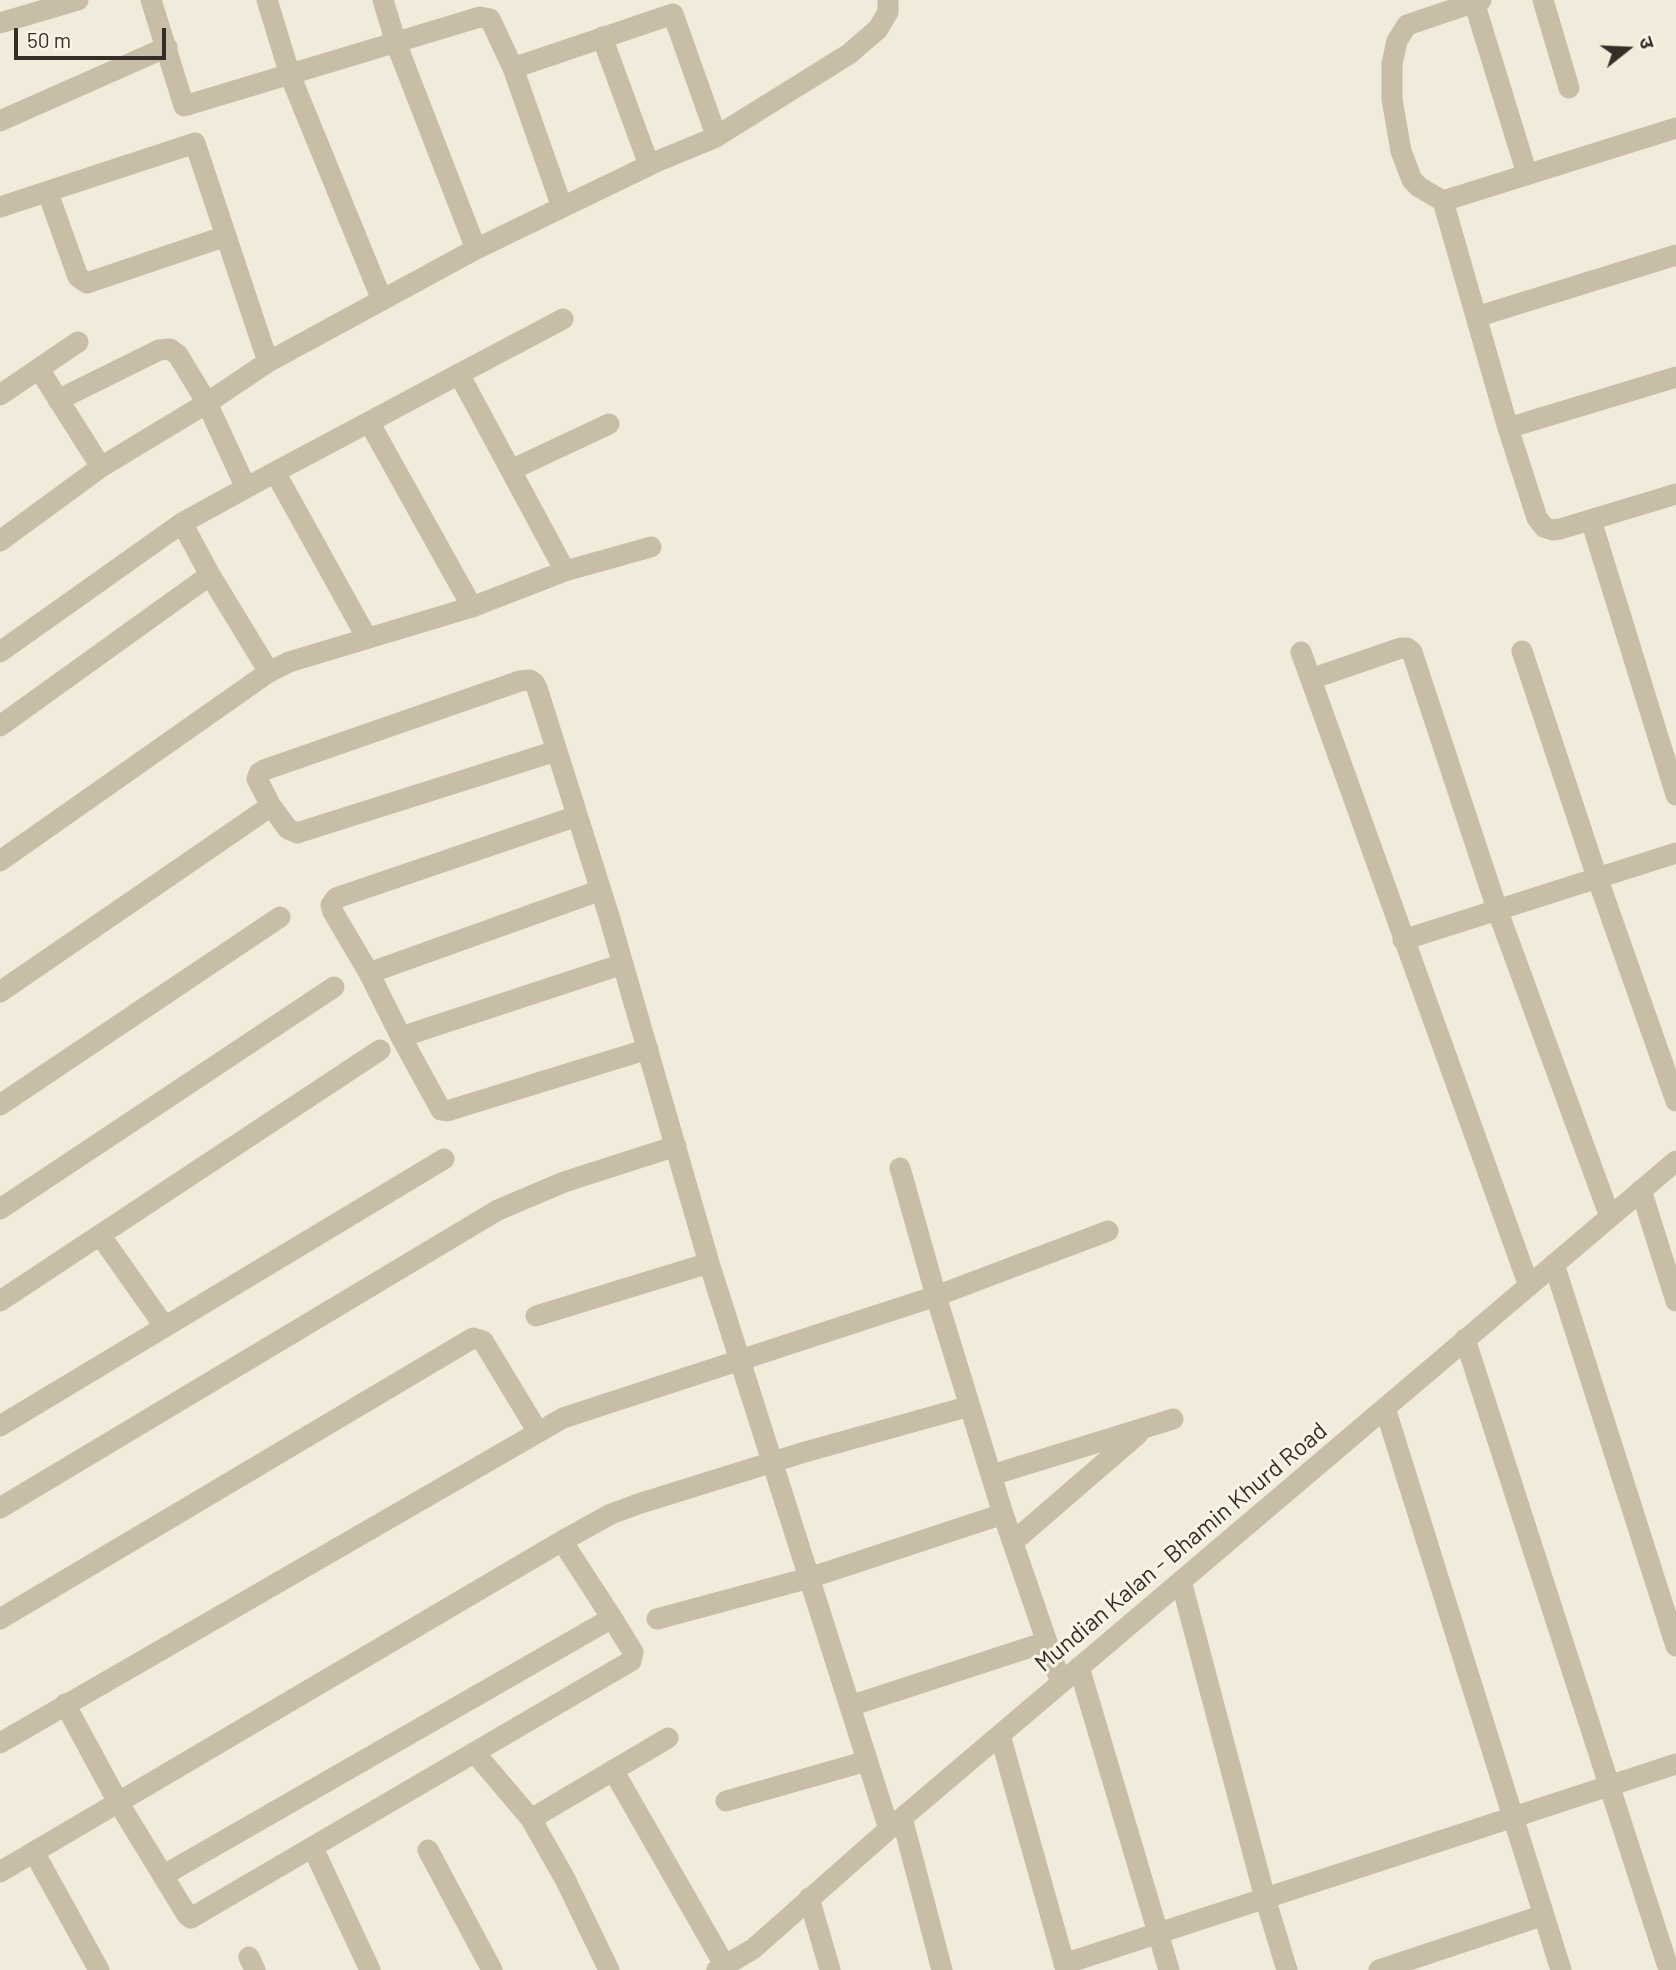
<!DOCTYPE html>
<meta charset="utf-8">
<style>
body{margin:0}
#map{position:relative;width:1676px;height:1970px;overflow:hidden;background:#f0ebda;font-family:Barlow,"Noto Sans Devanagari",sans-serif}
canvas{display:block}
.north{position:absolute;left:1592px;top:14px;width:70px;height:70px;-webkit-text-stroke:5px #f8f4e6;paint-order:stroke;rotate:72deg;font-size:19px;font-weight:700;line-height:28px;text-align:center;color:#352e27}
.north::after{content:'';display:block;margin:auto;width:24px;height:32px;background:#352e27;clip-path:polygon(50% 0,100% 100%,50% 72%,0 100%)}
.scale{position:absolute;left:14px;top:28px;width:152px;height:32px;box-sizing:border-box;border:4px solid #352e27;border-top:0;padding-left:9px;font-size:21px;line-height:24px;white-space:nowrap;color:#352e27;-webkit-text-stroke:5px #f8f4e6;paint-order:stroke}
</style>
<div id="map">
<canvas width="1676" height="1970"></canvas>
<div class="north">उ</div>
<div class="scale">50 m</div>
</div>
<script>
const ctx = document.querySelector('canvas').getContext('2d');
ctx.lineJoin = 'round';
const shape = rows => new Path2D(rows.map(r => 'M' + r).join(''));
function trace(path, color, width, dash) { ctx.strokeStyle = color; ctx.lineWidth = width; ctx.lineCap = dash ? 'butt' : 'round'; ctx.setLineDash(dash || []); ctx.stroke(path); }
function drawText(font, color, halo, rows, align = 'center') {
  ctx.font = font + ' Barlow,sans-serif'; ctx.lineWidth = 6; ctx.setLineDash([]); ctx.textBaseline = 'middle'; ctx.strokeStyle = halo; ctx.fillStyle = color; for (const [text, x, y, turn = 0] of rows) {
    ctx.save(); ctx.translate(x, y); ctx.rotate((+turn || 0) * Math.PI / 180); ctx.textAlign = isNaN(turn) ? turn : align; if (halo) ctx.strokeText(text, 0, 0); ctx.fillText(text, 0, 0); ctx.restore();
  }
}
const minor = shape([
 [151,0,184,106,480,17,490,19,513,68,673,14,716,135],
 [267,0,290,75,382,300],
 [383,0,396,43,476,249],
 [1543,0,1569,88],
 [1474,2,1527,174],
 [0,23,78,0],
 [602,37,649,165],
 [513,68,562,207],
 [0,121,167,47],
 [1676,128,1443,201,1508,428,1537,518,1544,527,1552,530,1560,529,1676,494],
 [48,193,78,277,87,283,226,236],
 [1443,201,1419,187,1412,180,1401,151,1392,99,1392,64,1397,41,1407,25,1481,0],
 [0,207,195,143,268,362],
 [1476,317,1676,255],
 [39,369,101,467],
 [459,374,563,319],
 [0,395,78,342],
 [58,400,159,350,170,349,178,355,207,403,246,488],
 [1508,428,1676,377],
 [511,470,609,424],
 [275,472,369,422],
 [1591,520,1676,795],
 [0,541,101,467,207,403,268,362,476,249,658,161,714,138,849,54,878,29,888,12,888,0],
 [472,607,369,422,459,374,565,571],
 [1522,651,1597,877,1676,1101],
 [0,652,182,523],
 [1301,652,1529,1286],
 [269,672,210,575,182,523,275,472,367,638],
 [1311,679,1401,648,1407,648,1412,652,1497,909,1610,1217],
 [0,726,210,575],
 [556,751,297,833,288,829,271,806,257,779,259,773,264,770,520,681,530,680,534,683,537,688,609,916,709,1263,889,1829],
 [577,816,336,898,331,905,333,912,369,973,401,1037,441,1110,447,1111,648,1049],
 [0,861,269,672,289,662,472,607,565,571,651,547],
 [1403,940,1676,853],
 [369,973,601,890],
 [0,992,271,806],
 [401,1037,623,964],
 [0,1105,280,917],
 [900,1168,936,1296,1003,1514,1061,1683],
 [1641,1190,1676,1301],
 [0,1209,334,987],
 [100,1235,165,1327],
 [1554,1264,1676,1646],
 [0,1301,380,1050],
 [536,1316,709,1263],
 [1465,1339,1667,1964],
 [1385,1408,1561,1970],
 [0,1426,444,1159],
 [992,1475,1173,1419],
 [0,1508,498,1210,564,1182,676,1146],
 [1013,1542,1138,1434],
 [1181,1581,1265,1898,1287,1970],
 [0,1619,473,1338,483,1341,538,1432],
 [657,1619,809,1578,1003,1514],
 [1079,1667,1169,1970],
 [65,1704,118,1802,187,1915,191,1918,631,1661,633,1652,612,1618],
 [850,1706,1046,1642],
 [1000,1735,1066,1970],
 [0,1743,563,1418,936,1296,1108,1231],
 [475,1753,531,1819,565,1879,609,1970],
 [613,1770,725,1966],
 [726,1801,867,1761],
 [902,1818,942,1970],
 [531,1819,668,1738],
 [313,1848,370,1970],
 [428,1850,492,1970],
 [34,1852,99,1970],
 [0,1872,562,1541,611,1514,638,1504,805,1452,970,1406],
 [164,1875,612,1618,562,1541],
 [809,1898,830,1970],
 [249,1957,255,1970],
 [1064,1964,1676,1764],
 [717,1970,753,1949,889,1829,1676,1161],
 [1379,1970,1544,1915]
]);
const streetNames = [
 ["Mundian Kalan - Bhamin Khurd Road",1181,1547,-40]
];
trace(minor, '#c8bda7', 21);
drawText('24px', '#352e27', '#f8f4e6', streetNames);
</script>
